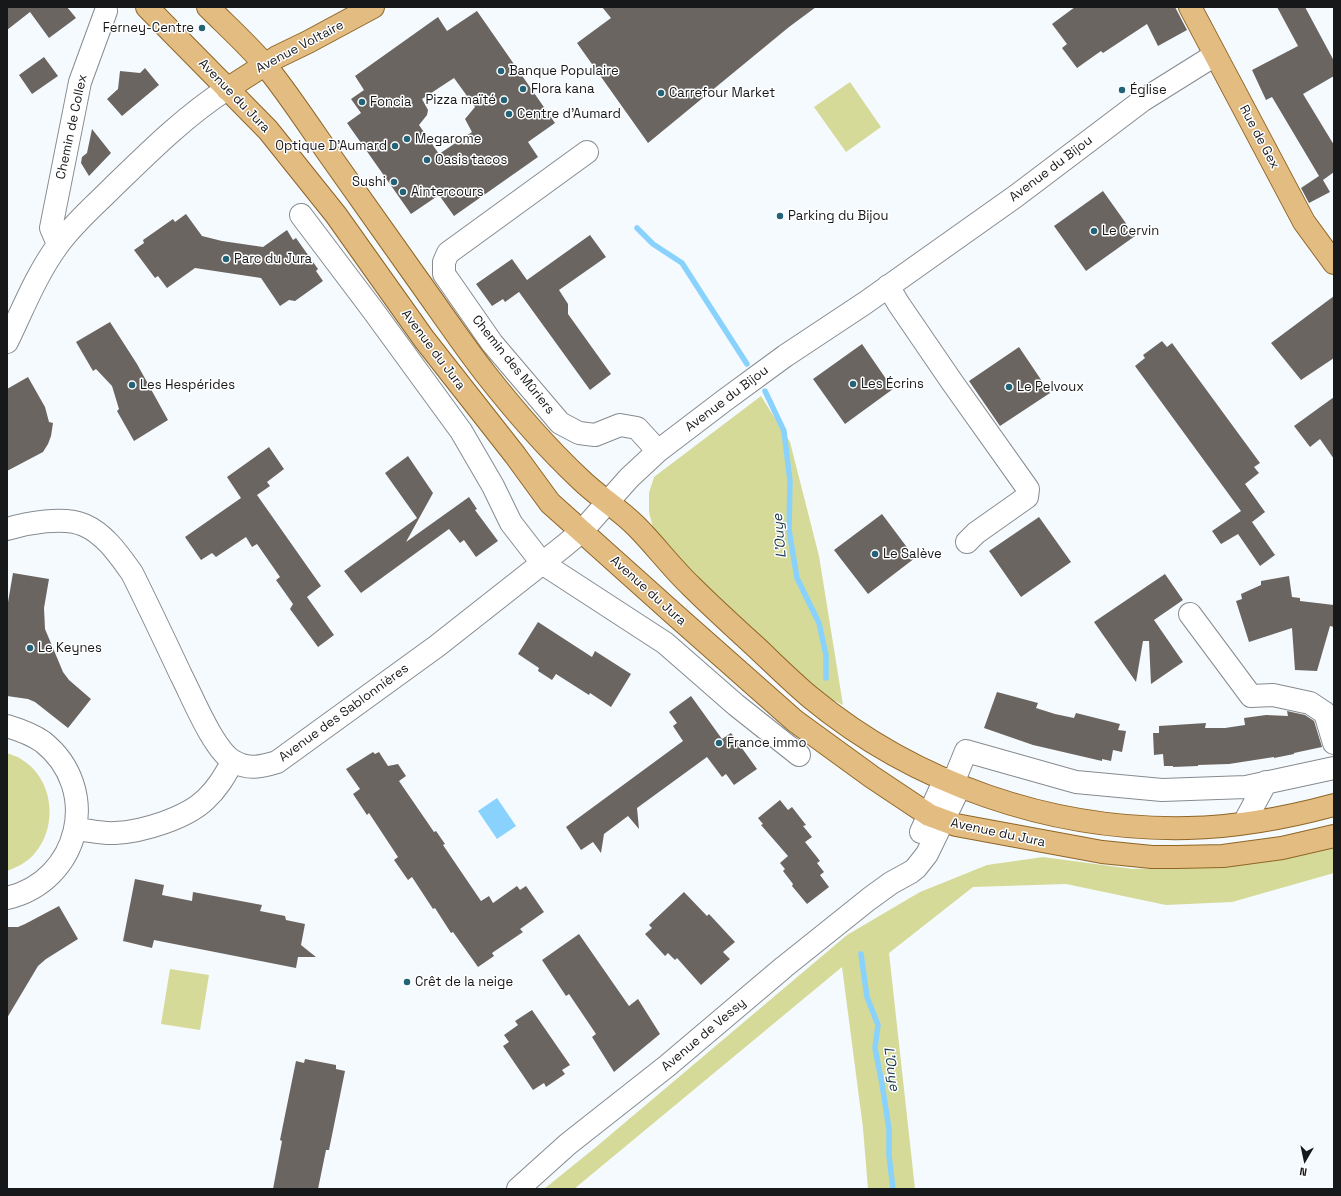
<!DOCTYPE html>
<html>
<head>
<meta charset="utf-8">
<style>
	body { margin:0 }
	#map { position:relative; width:1341px; height:1196px; overflow:hidden; background:#f5fafe; font-family:"Space Grotesk",sans-serif }
	canvas { display:block }
	.frame { position:absolute; inset:0; border:8px solid #17181a; pointer-events:none }
	.north { position:absolute; left:1285px; top:1140px; width:40px; height:40px; -webkit-text-stroke:3px #fff; paint-order:stroke; rotate:189deg; font-size:11px; font-weight:700; line-height:16px; text-align:center; color:#17181a }
	.north::after { content:''; display:block; margin:auto; width:14px; height:18px; background:#17181a; clip-path:polygon(50% 0,100% 100%,50% 72%,0 100%) }
</style>
</head>
<body>
<div id="map">
<canvas width="1341" height="1196"></canvas>
<div class="frame"></div>
<div class="north">N</div>
</div>
<script>
const c = document.querySelector('canvas').getContext('2d');
c.lineJoin = 'round';
function paint(path, color) {
  c.fillStyle = color;
  c.fill(path, 'evenodd');
}
function strokePath(path, color, width, dash) {
  c.strokeStyle = color;
  c.lineWidth = width;
  c.lineCap = dash ? 'butt' : 'round';
  c.setLineDash(dash || []);
  c.stroke(path);
}
function label(font, color, halo, rows, align = 'center') {
  c.font = font + ' "Space Grotesk",sans-serif';
  c.lineWidth = 3;
  c.setLineDash([]);
  c.textBaseline = 'middle';
  c.strokeStyle = halo;
  c.fillStyle = color;
  for (const [text, x, y, turn = 0] of rows) {
    c.save();
    c.translate(x, y);
    c.rotate((+turn || 0) * Math.PI / 180);
    c.textAlign = isNaN(turn) ? turn : align;
    if (halo) c.strokeText(text, 0, 0);
    c.fillText(text, 0, 0);
    c.restore();
  }
}
const green = new Path2D(`
	M 850,82 L 881,127 L 846,152 L 814,107 Z
	M 761,396 L 790,442 L 819,556 L 843,705 L 812,690 L 655,536 L 649,512 L 649,493 L 654,477 Z
	M 7,753 C 11,755 17,756 21,759 C 53,778 59,825 35,853 C 28,862 17,867 7,871 Z
	M 1334,843 L 1334,873 L 1232,902 L 1166,905 L 1066,884 L 973,887 L 889,953 L 915,1189 L 868,1189 L 863,1128 L 842,967 L 574,1189 L 544,1189 L 596,1147 L 847,935 L 920,892 L 987,865 L 1043,857 L 1133,869 L 1210,866 Z
	M 170,969 L 209,975 L 200,1030 L 161,1024 Z`);
const water = new Path2D(`
	M 497,798 L 516,826 L 497,839 L 478,811 Z`);
const stream = new Path2D(`
	M 637,228 L 653,244 L 682,263 L 747,364
	M 765,391 L 784,431 L 790,481 L 789,530 L 797,578 L 819,623 L 826,655 L 826,678
	M 861,954 L 867,997 L 878,1025 L 875,1048 L 882,1084 L 889,1129 L 889,1155 L 893,1189`);
const building = new Path2D(`
	M 7,7 L 67,7 L 76,18 L 49,38 L 30,12 L 7,30 Z
	M 602,7 L 816,7 L 789,27 L 648,143 L 577,43 L 611,18 Z
	M 1075,7 L 1175,7 L 1187,30 L 1158,46 L 1147,24 L 1103,53 L 1101,51 L 1077,68 L 1062,48 L 1067,44 L 1052,24 Z
	M 1277,7 L 1305,7 L 1334,61 L 1334,76 L 1303,94 L 1334,145 L 1334,172 L 1323,180 L 1330,192 L 1309,203 L 1301,188 L 1319,176 L 1272,97 L 1266,100 L 1252,70 L 1298,46 Z
	M 477,11 L 555,123 L 528,142 L 538,157 L 454,216 L 439,195 L 411,214 L 347,123 L 361,113 L 351,99 L 364,90 L 355,76 L 438,17 L 447,31 ZM 454,78 L 475,107 L 465,119 L 472,132 L 439,154 L 419,125 L 427,115 L 428,110 L 422,99 Z
	M 44,57 L 58,76 L 32,94 L 19,75 Z
	M 145,68 L 159,85 L 122,116 L 107,99 L 118,89 L 120,71 L 140,73 Z
	M 92,129 L 111,153 L 89,176 L 81,163 L 82,157 L 87,153 Z
	M 1103,191 L 1135,236 L 1086,271 L 1054,226 Z
	M 186,214 L 202,236 L 222,241 L 263,247 L 287,230 L 293,240 L 296,238 L 318,269 L 316,271 L 323,281 L 295,301 L 289,300 L 280,306 L 261,278 L 195,268 L 167,288 L 158,276 L 155,278 L 134,250 L 144,243 L 143,240 L 173,219 L 175,222 Z
	M 590,235 L 606,257 L 559,290 L 568,304 L 568,314 L 611,374 L 590,390 L 519,292 L 505,302 L 503,299 L 492,306 L 476,284 L 512,259 L 527,280 Z
	M 1334,296 L 1334,358 L 1301,380 L 1271,343 Z
	M 110,322 L 137,364 L 168,420 L 134,441 L 117,411 L 119,409 L 112,386 L 96,369 L 93,371 L 76,342 Z
	M 1162,341 L 1167,347 L 1172,343 L 1260,463 L 1254,467 L 1259,473 L 1245,484 L 1265,512 L 1252,522 L 1275,555 L 1260,566 L 1238,534 L 1221,544 L 1212,531 L 1241,511 L 1135,366 L 1145,358 L 1143,355 Z
	M 862,344 L 893,389 L 845,424 L 813,379 Z
	M 1019,347 L 1050,393 L 1000,426 L 969,381 Z
	M 28,377 L 45,407 L 49,422 L 53,423 L 51,436 L 48,444 L 43,452 L 7,471 L 7,389 Z
	M 1334,397 L 1334,459 L 1320,439 L 1310,447 L 1294,426 Z
	M 269,447 L 284,469 L 267,482 L 270,486 L 257,495 L 321,586 L 307,597 L 334,635 L 318,647 L 290,609 L 293,604 L 276,580 L 280,577 L 257,544 L 252,547 L 246,537 L 216,557 L 212,553 L 201,560 L 185,537 L 241,498 L 227,477 Z
	M 408,456 L 433,493 L 406,542 L 469,497 L 477,509 L 475,510 L 498,541 L 476,557 L 464,540 L 460,543 L 449,529 L 361,593 L 344,571 L 417,518 L 385,473 Z
	M 882,514 L 915,558 L 868,594 L 834,550 Z
	M 1039,517 L 1071,562 L 1021,597 L 989,551 Z
	M 13,573 L 49,579 L 44,608 L 45,629 L 63,672 L 69,680 L 91,699 L 68,728 L 35,702 L 28,699 L 7,696 L 7,608 Z
	M 1165,574 L 1183,600 L 1154,620 L 1183,662 L 1151,684 L 1149,641 L 1143,641 L 1136,682 L 1094,622 Z
	M 1289,576 L 1292,597 L 1300,598 L 1300,601 L 1334,605 L 1334,627 L 1330,626 L 1317,671 L 1295,670 L 1292,628 L 1249,642 L 1236,601 L 1242,599 L 1241,594 L 1261,585 L 1261,581 Z
	M 538,622 L 592,657 L 595,651 L 631,674 L 611,707 L 590,693 L 589,695 L 556,674 L 552,680 L 538,671 L 539,668 L 518,654 Z
	M 997,692 L 1038,703 L 1036,708 L 1055,714 L 1074,718 L 1076,713 L 1120,724 L 1118,730 L 1126,731 L 1122,752 L 1113,750 L 1111,761 L 1102,759 L 1102,761 L 1033,745 L 984,728 Z
	M 691,696 L 722,739 L 731,733 L 757,769 L 734,785 L 726,774 L 722,777 L 707,757 L 637,808 L 639,829 L 628,816 L 604,834 L 601,853 L 593,842 L 581,850 L 566,827 L 683,741 L 673,726 L 677,723 L 669,712 Z
	M 1287,711 L 1305,715 L 1314,721 L 1322,747 L 1294,753 L 1294,754 L 1274,758 L 1274,757 L 1229,764 L 1198,765 L 1198,766 L 1173,767 L 1173,766 L 1164,766 L 1163,754 L 1154,755 L 1153,733 L 1159,733 L 1159,726 L 1206,723 L 1205,728 L 1225,728 L 1245,725 L 1244,718 L 1266,715 L 1288,716 Z
	M 373,752 L 375,754 L 379,752 L 388,766 L 398,764 L 406,776 L 399,781 L 434,832 L 436,831 L 445,844 L 443,845 L 481,901 L 489,896 L 493,903 L 517,886 L 520,890 L 526,886 L 544,912 L 520,929 L 523,932 L 492,953 L 494,956 L 478,967 L 453,932 L 451,933 L 435,908 L 433,909 L 412,877 L 408,880 L 394,860 L 398,857 L 369,813 L 367,815 L 353,794 L 360,789 L 346,769 Z
	M 780,800 L 788,810 L 792,807 L 806,825 L 803,826 L 812,837 L 805,842 L 820,861 L 817,863 L 824,872 L 820,875 L 829,887 L 807,904 L 792,886 L 793,884 L 783,871 L 785,869 L 780,863 L 788,856 L 761,825 L 763,824 L 758,818 Z
	M 135,879 L 164,885 L 162,895 L 192,901 L 193,892 L 262,905 L 260,911 L 285,916 L 286,920 L 305,924 L 301,945 L 316,957 L 298,957 L 296,968 L 154,940 L 152,948 L 123,941 Z
	M 684,892 L 707,916 L 709,914 L 735,942 L 723,952 L 730,959 L 701,985 L 677,958 L 675,960 L 668,953 L 665,956 L 645,934 L 652,928 L 649,925 Z
	M 59,906 L 78,939 L 46,959 L 38,966 L 7,1018 L 7,927 L 18,927 L 25,924 Z
	M 579,934 L 629,1006 L 638,999 L 660,1034 L 614,1072 L 592,1037 L 596,1034 L 569,994 L 566,996 L 542,960 Z
	M 532,1010 L 570,1065 L 562,1070 L 565,1074 L 546,1087 L 544,1083 L 533,1090 L 503,1046 L 509,1042 L 504,1035 L 518,1025 L 515,1021 Z
	M 305,1059 L 336,1065 L 336,1069 L 345,1071 L 329,1150 L 326,1150 L 318,1189 L 273,1189 L 282,1141 L 280,1140 L 296,1061 L 304,1063 Z`);
const minor = new Path2D(`
	M 587,152 L 448,253 L 444,262 L 444,274 L 492,343 L 560,423 L 579,433 L 595,435 L 620,425 L 637,428 L 658,451
	M 301,215 L 372,309 L 461,431 L 493,486 L 511,523 L 542,563 L 665,643 L 736,705 L 799,755
	M 58,244 L 51,228 L 80,82 L 106,11
	M 888,286 L 898,303 L 952,382 L 1028,489 L 1027,497 L 976,533 L 967,542
	M 7,342 C 23,309 36,275 58,245 C 73,224 94,206 112,188 C 148,153 185,116 227,89
	M 7,529 C 27,523 64,516 84,525 C 105,534 119,555 132,573 C 149,607 165,641 181,675 C 192,696 213,749 233,761 C 248,770 261,767 277,762 L 437,646 L 564,546 L 582,531 L 629,478 L 658,451 L 725,400 L 785,356 L 865,303 L 1016,196 L 1143,100 L 1215,55
	M 1190,614 L 1251,696 L 1273,695 L 1310,703 L 1325,713 L 1334,743
	M 7,726 C 20,730 32,734 43,742 C 102,789 80,881 7,898
	M 953,783 L 966,751 L 1076,782 L 1162,790 L 1246,787 L 1334,768
	M 1244,823 L 1266,782
	M 75,829 C 88,830 102,834 115,833 C 142,832 187,818 206,799 C 218,788 225,775 233,761
	M 921,832 L 945,779
	M 518,1189 L 568,1144 L 667,1066 L 784,967 L 869,899 L 891,883 L 911,872 L 916,868 L 927,854 L 960,786`);
const major = new Path2D(`
	M 147,7 L 268,130 L 336,215 L 424,339 L 515,455 L 550,503 L 674,614 L 795,721 L 872,777 L 929,815 L 956,825 L 1102,852 L 1152,857 L 1177,857 L 1223,856 L 1282,848 L 1334,836
	M 208,7 C 227,26 248,45 265,65 C 287,92 306,121 326,150 C 356,192 386,234 416,277 C 439,309 461,342 485,373 C 514,410 545,446 579,478 C 597,496 618,508 636,526 C 655,545 671,567 691,586 C 712,607 734,627 756,647 C 774,664 791,681 810,697 C 915,784 1052,831 1188,828 C 1237,827 1286,818 1334,805
	M 1190,7 L 1304,222 L 1334,263
	M 227,89 L 277,57 L 308,42 L 373,7`);
const markers = [
	[202,28,4,"#236378"],
	[501,71,4,"#236378"],
	[523,89,4,"#236378"],
	[1122,90,4,"#236378"],
	[661,93,4,"#236378"],
	[504,100,4,"#236378"],
	[362,102,4,"#236378"],
	[509,114,4,"#236378"],
	[407,139,4,"#236378"],
	[395,146,4,"#236378"],
	[427,160,4,"#236378"],
	[394,182,4,"#236378"],
	[403,192,4,"#236378"],
	[780,216,4,"#236378"],
	[1094,231,4,"#236378"],
	[226,259,4,"#236378"],
	[853,384,4,"#236378"],
	[132,385,4,"#236378"],
	[1009,387,4,"#236378"],
	[875,554,4,"#236378"],
	[30,648,4,"#236378"],
	[719,743,4,"#236378"],
	[407,982,4,"#236378"]
];
const poiNames = [
	["Ferney-Centre",194,28,"right"],
	["Banque Populaire",509,71],
	["Flora kana",531,89],
	["Église",1130,90],
	["Carrefour Market",669,93],
	["Pizza maïté",496,100,"right"],
	["Foncia",370,102],
	["Centre d'Aumard",517,114],
	["Megarome",415,139],
	["Optique D'Aumard",387,146,"right"],
	["Oasis tacos",435,160],
	["Sushi",386,182,"right"],
	["Aintercours",411,192],
	["Parking du Bijou",788,216],
	["Le Cervin",1102,231],
	["Parc du Jura",234,259],
	["Les Écrins",861,384],
	["Les Hespérides",140,385],
	["Le Pelvoux",1017,387],
	["Le Salève",883,554],
	["Le Keynes",38,648],
	["France immo",727,743],
	["Crêt de la neige",415,982]
];
const streetNames = [
	["Avenue Voltaire",300,47,-28],
	["Avenue du Jura",234,96,46],
	["Chemin de Collex",72,127,-78],
	["Rue de Gex",1259,137,62],
	["Avenue du Bijou",1051,169,-37],
	["Avenue du Jura",433,350,53],
	["Chemin des Mûriers",513,365,51],
	["Avenue du Bijou",727,399,-37],
	["Avenue du Jura",648,591,42],
	["Avenue des Sablonnières",344,713,-36],
	["Avenue du Jura",998,833,12],
	["Avenue de Vessy",704,1035,-40]
];
const waterNames = [
	["L'Ouye",780,536,-95],
	["L'Ouye",891,1069,82]
];
paint(green, '#d5da99');
paint(water, '#88d2fd');
strokePath(stream, '#88d2fd', 5.5);
paint(building, '#6b6561');
strokePath(minor, '#868b90', 24);
strokePath(major, '#8f6626', 24);
strokePath(minor, '#fff', 22);
strokePath(major, '#e3bc81', 22);
for (const [x, y, r, color] of markers) {
  const dot = new Path2D();
  dot.arc(x, y, r, 0, 2 * Math.PI);
  c.fillStyle = color;
  c.fill(dot);
  strokePath(dot, '#fff', 1.5);
}
label('13px', '#17181a', '#fff', poiNames, 'left');
label('13px', '#17181a', '#fff', streetNames);
label('italic 14px', '#17384b', '#fff', waterNames);
</script>
</body>
</html>
